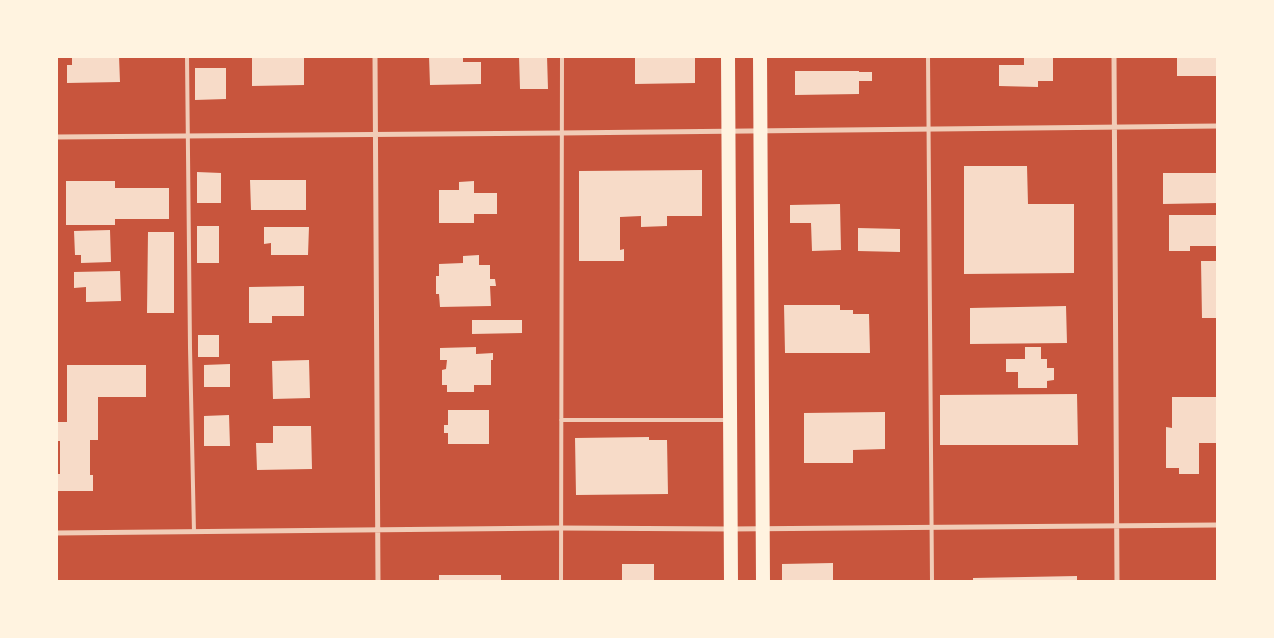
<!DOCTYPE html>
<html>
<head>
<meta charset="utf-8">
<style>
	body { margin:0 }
	#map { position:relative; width:1274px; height:638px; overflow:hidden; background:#c8553d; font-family:"Fira Sans",sans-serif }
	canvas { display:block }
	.frame { position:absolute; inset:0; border:58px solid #fff3e0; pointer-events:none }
</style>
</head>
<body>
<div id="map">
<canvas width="1274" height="638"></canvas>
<div class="frame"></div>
</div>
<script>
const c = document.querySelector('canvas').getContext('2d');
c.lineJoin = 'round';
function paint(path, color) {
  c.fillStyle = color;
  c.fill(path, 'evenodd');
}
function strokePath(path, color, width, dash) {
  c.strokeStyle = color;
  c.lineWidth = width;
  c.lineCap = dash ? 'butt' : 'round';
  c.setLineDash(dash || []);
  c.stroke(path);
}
const building = new Path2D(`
	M 72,56 L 119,56 L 120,82 L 67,83 L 67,65 L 72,65 Z
	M 252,56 L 304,56 L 304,85 L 252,86 Z
	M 429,56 L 463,56 L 463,62 L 481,62 L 481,84 L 430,85 Z
	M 519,56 L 547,56 L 548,89 L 520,89 Z
	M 635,56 L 695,56 L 695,83 L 635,84 Z
	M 1024,56 L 1053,56 L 1053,81 L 1038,81 L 1038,87 L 999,86 L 999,65 L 1024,65 Z
	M 1177,56 L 1216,56 L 1216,76 L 1177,76 Z
	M 195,68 L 226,68 L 226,99 L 195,100 Z
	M 795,71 L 859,71 L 859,72 L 872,72 L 872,81 L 859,81 L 859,94 L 795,95 Z
	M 964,166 L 1027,166 L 1028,204 L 1074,204 L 1074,273 L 964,274 Z
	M 702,170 L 702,216 L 667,216 L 667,226 L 641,227 L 641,216 L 620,217 L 620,250 L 624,249 L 624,261 L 579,261 L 579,171 Z
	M 197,172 L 221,173 L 221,203 L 197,203 Z
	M 1163,173 L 1218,173 L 1218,203 L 1163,204 Z
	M 250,180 L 306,180 L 306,210 L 251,210 Z
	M 66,181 L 115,181 L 115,188 L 169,188 L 169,219 L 115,219 L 115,225 L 66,225 Z
	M 474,181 L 474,193 L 497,193 L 497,214 L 474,214 L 474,223 L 439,223 L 439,190 L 459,190 L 459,182 Z
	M 840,204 L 841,250 L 812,251 L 811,223 L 790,223 L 790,205 Z
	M 1169,215 L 1218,215 L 1218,246 L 1190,246 L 1190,251 L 1169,251 Z
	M 197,226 L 219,226 L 219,263 L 197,263 Z
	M 264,227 L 309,227 L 308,255 L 271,255 L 271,243 L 264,244 Z
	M 858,228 L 900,229 L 900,252 L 858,251 Z
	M 110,230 L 111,262 L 81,263 L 81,255 L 75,255 L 74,231 Z
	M 148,232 L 174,232 L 174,313 L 147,313 Z
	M 479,255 L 479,265 L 490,265 L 490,279 L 495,279 L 496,286 L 490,286 L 491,306 L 440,307 L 439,294 L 436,294 L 436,276 L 439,276 L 439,264 L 463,263 L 463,256 Z
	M 1201,261 L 1218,261 L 1218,318 L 1202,318 Z
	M 120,271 L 121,301 L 86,302 L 86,287 L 74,288 L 74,272 Z
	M 304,286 L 304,316 L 272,316 L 272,323 L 249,323 L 249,287 Z
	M 784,305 L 840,305 L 840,310 L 853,310 L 853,314 L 869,314 L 870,353 L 785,353 Z
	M 1066,306 L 1067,343 L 970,344 L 970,308 Z
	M 472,320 L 522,320 L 522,333 L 472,334 Z
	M 198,335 L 219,335 L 219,357 L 198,357 Z
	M 476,347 L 476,354 L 493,353 L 493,360 L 491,360 L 491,385 L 474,385 L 474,392 L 447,392 L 447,385 L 442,385 L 442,370 L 446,369 L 447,360 L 440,360 L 440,348 Z
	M 1025,347 L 1041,347 L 1041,359 L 1047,359 L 1047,368 L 1054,368 L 1054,380 L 1047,381 L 1047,388 L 1018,388 L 1018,372 L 1006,372 L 1006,359 L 1025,359 Z
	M 309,360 L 310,398 L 273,399 L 272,361 Z
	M 230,364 L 230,387 L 204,387 L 204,365 Z
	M 67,365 L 146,365 L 146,397 L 98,397 L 98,440 L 90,440 L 90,475 L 93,475 L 93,491 L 58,491 L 58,474 L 60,474 L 60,441 L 57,441 L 57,422 L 67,422 Z
	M 1077,394 L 1078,445 L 940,445 L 940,395 Z
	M 1172,397 L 1218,397 L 1218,443 L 1199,443 L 1199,474 L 1179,474 L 1179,468 L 1166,468 L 1166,427 L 1172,428 Z
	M 448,410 L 489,410 L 489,444 L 448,444 L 448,433 L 444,433 L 444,425 L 448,425 Z
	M 885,412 L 885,449 L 853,450 L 853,463 L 804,463 L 804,413 Z
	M 229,415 L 230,446 L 204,446 L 204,416 Z
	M 273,426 L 311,426 L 312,469 L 257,470 L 256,443 L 273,443 Z
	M 649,437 L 649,440 L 667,440 L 668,494 L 576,495 L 575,438 Z
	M 833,563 L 833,582 L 782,582 L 782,564 Z
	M 622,564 L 654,564 L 654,582 L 622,582 Z
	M 439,575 L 501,575 L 501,582 L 439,582 Z
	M 1077,576 L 1077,582 L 973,582 L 973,578 Z`);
const service = new Path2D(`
	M 187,56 L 190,348 L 194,532
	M 928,56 L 932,582
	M 561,420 L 728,420
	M 561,582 L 562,56`);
const minor = new Path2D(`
	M 375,56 L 378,582
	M 1114,56 L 1117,582
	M 56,137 L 561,133 L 1218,126
	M 56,533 L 560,528 L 730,529 L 1218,525`);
const trunk = new Path2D(`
	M 728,56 L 731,582
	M 760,56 L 763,582`);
paint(building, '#f7dbc8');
strokePath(service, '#f1ccb7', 4);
strokePath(minor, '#f1ccb7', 5);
strokePath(trunk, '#fff3e0', 14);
</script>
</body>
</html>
